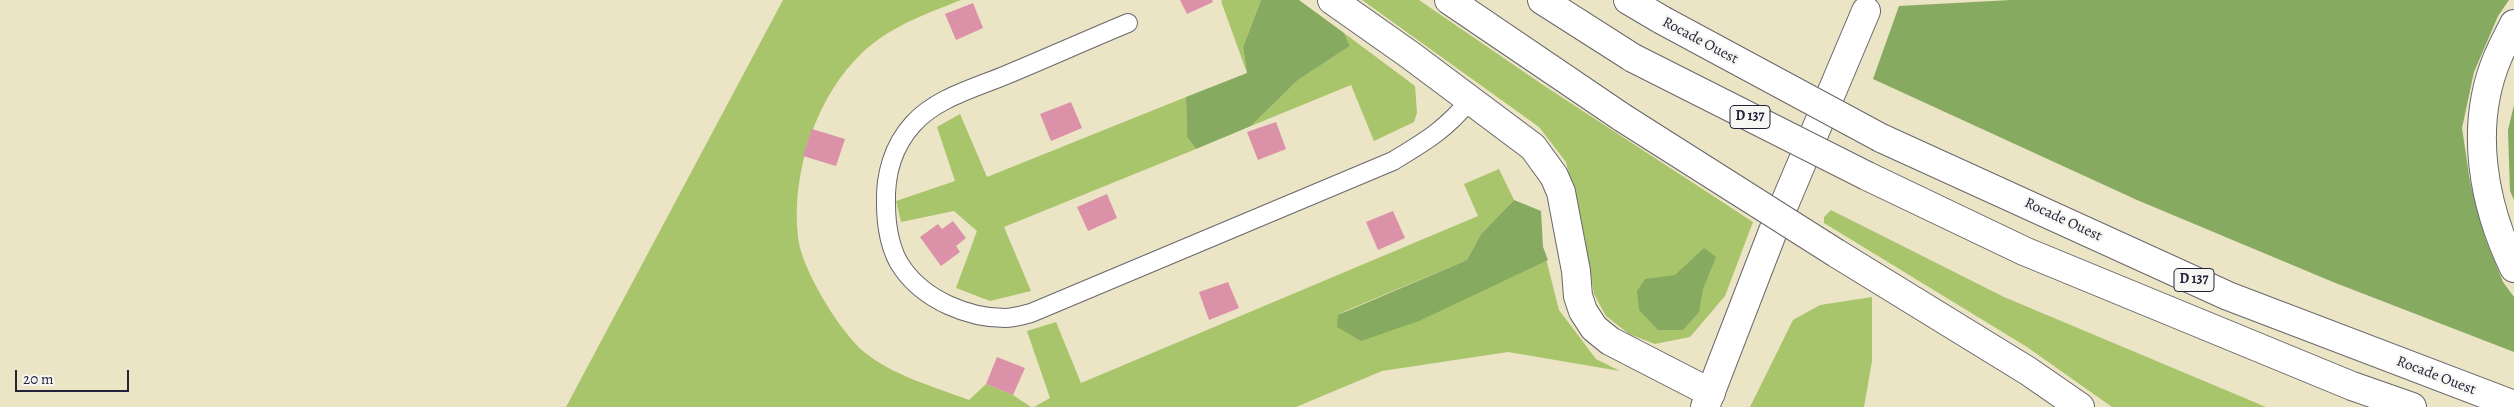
<!DOCTYPE html>
<html>
<head>
<meta charset="utf-8">
<style>
	body { margin:0 }
	#map { position:relative; width:2514px; height:407px; overflow:hidden; background:#ebe4c5; font-family:Alegreya,serif }
	canvas { display:block }
	.scale { position:absolute; left:15px; top:370px; width:114px; height:22px; box-sizing:border-box; border:2px solid #22223b; border-top:0; padding-left:6px; font-size:15px; line-height:18px; white-space:nowrap; color:#22223b; -webkit-text-stroke:4px #f6f6f2; paint-order:stroke }
</style>
</head>
<body>
<div id="map">
<canvas width="2514" height="407"></canvas>
<div class="scale">20 m</div>
</div>
<script>
const c = document.querySelector('canvas').getContext('2d');
c.lineJoin = 'round';
function paint(path, color) {
  c.fillStyle = color;
  c.fill(path, 'evenodd');
}
function strokePath(path, color, width, dash) {
  c.strokeStyle = color;
  c.lineWidth = width;
  c.lineCap = dash ? 'butt' : 'round';
  c.setLineDash(dash || []);
  c.stroke(path);
}
function label(font, color, halo, rows, align = 'center') {
  c.font = font + ' Alegreya,serif';
  c.lineWidth = 4.5;
  c.setLineDash([]);
  c.textBaseline = 'middle';
  c.strokeStyle = halo;
  c.fillStyle = color;
  for (const [text, x, y, turn = 0] of rows) {
    c.save();
    c.translate(x, y);
    c.rotate((+turn || 0) * Math.PI / 180);
    c.textAlign = isNaN(turn) ? turn : align;
    if (halo) c.strokeText(text, 0, 0);
    c.fillText(text, 0, 0);
    c.restore();
  }
}
const green = new Path2D(`
	M 783,0 L 961,0 C 926,14 893,25 864,51 C 816,95 791,173 798,237 C 801,268 839,330 863,351 C 891,375 935,387 969,400 L 986,384 L 1013,395 L 1031,407 L 566,407 Z
	M 1223,0 L 1261,0 L 1243,47 L 1247,73 L 1221,1 Z
	M 1362,0 L 1419,0 L 1543,85 L 1753,222 L 1725,296 L 1690,337 L 1655,344 L 1629,334 L 1606,316 L 1594,294 L 1584,234 L 1566,162 L 1539,127 Z
	M 1344,33 L 1415,86 L 1417,113 L 1414,122 L 1374,141 L 1351,85 L 1251,126 L 1298,80 L 1350,46 Z
	M 1186,97 L 1187,137 L 1196,149 L 1004,227 L 1031,291 L 990,301 L 956,288 L 977,231 L 954,211 L 901,222 L 896,201 L 955,181 L 937,127 L 960,114 L 987,177 Z
	M 1499,169 L 1514,200 L 1481,234 L 1467,260 L 1338,314 L 1543,247 L 1559,310 L 1596,359 L 1620,371 L 1508,352 L 1382,371 L 1296,407 L 1034,407 L 1050,398 L 1027,331 L 1056,322 L 1081,383 L 1478,216 L 1464,184 Z
	M 1831,210 L 2004,297 L 2266,407 L 2112,407 L 2027,347 L 1824,223 L 1824,217 Z
	M 1872,297 L 1872,361 L 1864,407 L 1750,407 L 1793,320 L 1820,305 Z`);
const forest = new Path2D(`
	M 1261,0 L 1299,0 L 1344,33 L 1350,46 L 1298,80 L 1251,126 L 1196,149 L 1187,137 L 1186,97 L 1247,73 L 1243,47 Z
	M 2011,0 L 2509,0 L 2498,16 L 2474,72 L 2462,128 L 2470,182 L 2485,238 L 2503,282 L 2514,297 L 2514,352 L 2333,282 L 2137,200 L 1873,79 L 1899,6 Z
	M 2514,105 L 2514,200 L 2510,191 L 2508,130 Z
	M 1514,200 L 1541,211 L 1543,247 L 1548,260 L 1419,321 L 1361,341 L 1337,327 L 1338,315 L 1467,260 L 1481,234 Z
	M 1704,248 L 1716,257 L 1703,289 L 1699,312 L 1683,330 L 1658,330 L 1639,310 L 1637,291 L 1645,279 L 1675,275 Z`);
const building = new Path2D(`
	M 1180,0 L 1212,0 L 1213,2 L 1187,14 Z
	M 973,3 L 983,28 L 956,40 L 945,14 Z
	M 1071,102 L 1082,128 L 1051,141 L 1040,114 Z
	M 1276,122 L 1286,149 L 1258,160 L 1247,132 Z
	M 812,129 L 845,139 L 836,166 L 803,156 Z
	M 1107,194 L 1117,218 L 1088,231 L 1077,207 Z
	M 1393,211 L 1405,238 L 1378,250 L 1366,222 Z
	M 953,221 L 966,238 L 956,246 L 960,252 L 941,266 L 920,237 L 938,224 L 942,229 Z
	M 1228,282 L 1239,308 L 1209,320 L 1199,292 Z
	M 997,357 L 1025,368 L 1013,395 L 986,384 Z`);
const service = new Path2D(`
	M 1128,23 C 1087,40 1047,58 1006,75 C 975,88 936,98 913,124 C 893,146 885,175 886,204 C 886,225 890,252 903,269 C 925,300 968,318 1005,318 C 1014,318 1023,315 1031,313 L 1393,161 C 1426,141 1445,130 1470,100`);
const minor = new Path2D(`
	M 1332,0 L 1410,55 L 1533,147 L 1554,176 L 1561,192 L 1576,271 L 1578,296 L 1583,311 L 1594,328 L 1610,341 L 1711,393`);
const tertiary = new Path2D(`
	M 1705,407 L 1773,231 L 1866,11`);
const primary = new Path2D(`
	M 1542,0 L 1633,58
	M 1628,0 L 1662,20
	M 1881,138 L 2228,296 L 2514,405
	M 1867,176 L 2024,251 L 2352,386 L 2412,407`);
const trunk = new Path2D(`
	M 1449,0 L 1623,118
	M 2514,24 C 2508,36 2502,47 2497,59 C 2469,127 2483,204 2514,268
	M 1836,253 L 2028,371 L 2080,407`);
const primaryBridge = new Path2D(`
	M 1662,20 L 1881,138
	M 1633,58 L 1867,176`);
const trunkBridge = new Path2D(`
	M 1623,118 L 1836,253`);
const shields = [
	[1750,117,40],
	[2194,280,40]
];
const shieldNames = [
	["D 137",1750,117],
	["D 137",2194,280]
];
const streetNames = [
	["Rocade Ouest",1700,41,28],
	["Rocade Ouest",2063,220,25],
	["Rocade Ouest",2436,376,21]
];
paint(green, '#a9c56c');
paint(forest, '#86aa60');
paint(building, '#db91a8');
strokePath(service, '#68666b', 20);
strokePath(minor, '#68666b', 30);
strokePath(tertiary, '#68666b', 30);
strokePath(primary, '#68666b', 30);
strokePath(trunk, '#68666b', 30);
strokePath(service, '#fff', 18);
strokePath(minor, '#fff', 28);
strokePath(tertiary, '#fff', 28);
strokePath(primary, '#fff', 28);
strokePath(trunk, '#fff', 28);
strokePath(primaryBridge, '#68666b', 30, []);
strokePath(trunkBridge, '#68666b', 30, []);
strokePath(primaryBridge, '#fff', 28);
strokePath(trunkBridge, '#fff', 28);
for (const [x, y, w] of shields) {
  const box = new Path2D();
  box.roundRect(x - w / 2, y - 11.5, w, 23, 4);
  c.fillStyle = '#f6f6f2';
  c.fill(box);
  strokePath(box, '#22223b', 1);
}
label('bold 14px', '#22223b', null, shieldNames);
label('15px', '#22223b', '#f6f6f2', streetNames);
</script>
</body>
</html>
